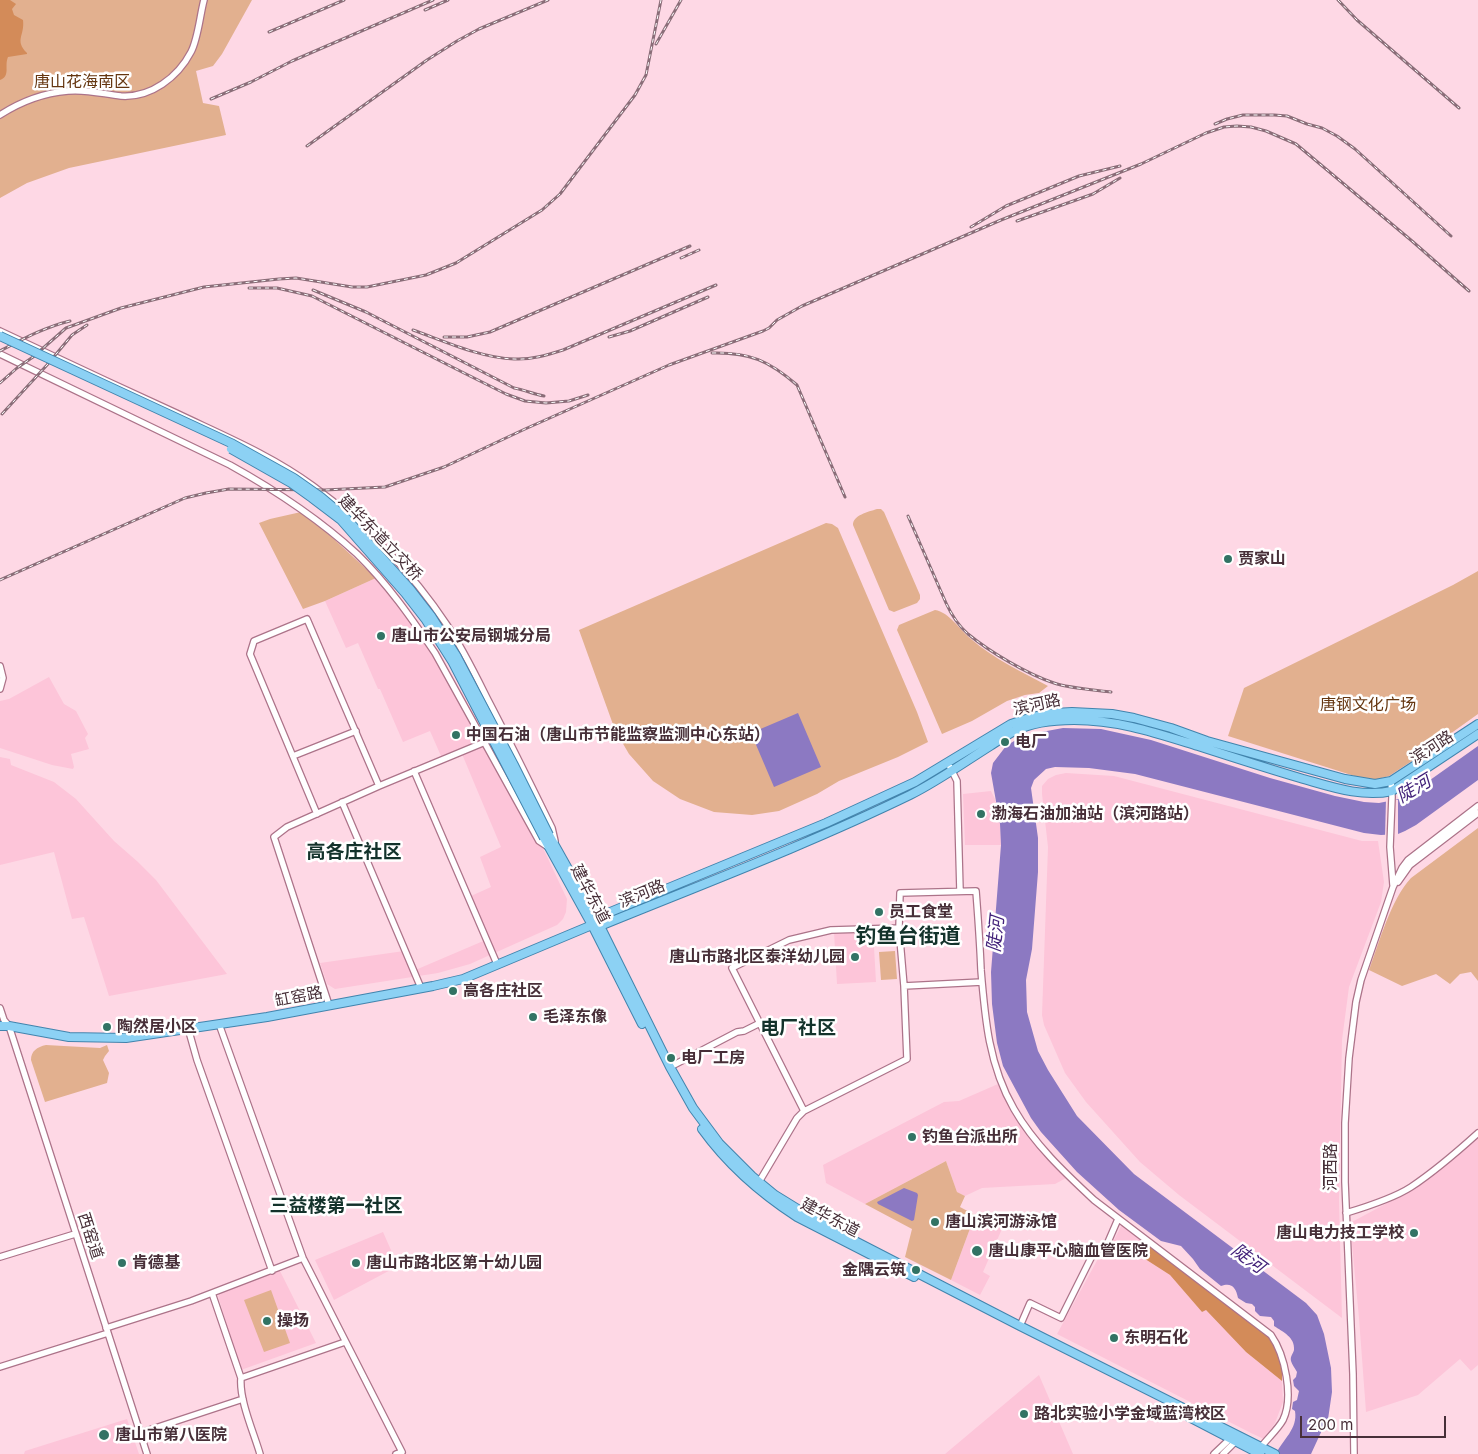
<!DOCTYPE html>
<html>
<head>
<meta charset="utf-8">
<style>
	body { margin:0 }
	#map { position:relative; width:1478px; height:1454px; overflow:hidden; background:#fed8e5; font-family:Inter,sans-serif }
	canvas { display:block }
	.scale { position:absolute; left:1300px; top:1416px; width:146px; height:22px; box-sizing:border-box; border:2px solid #472f38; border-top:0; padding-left:6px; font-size:15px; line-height:18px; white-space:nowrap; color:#472f38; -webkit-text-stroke:4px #fff; paint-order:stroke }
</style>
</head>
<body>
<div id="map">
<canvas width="1478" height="1454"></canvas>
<div class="scale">200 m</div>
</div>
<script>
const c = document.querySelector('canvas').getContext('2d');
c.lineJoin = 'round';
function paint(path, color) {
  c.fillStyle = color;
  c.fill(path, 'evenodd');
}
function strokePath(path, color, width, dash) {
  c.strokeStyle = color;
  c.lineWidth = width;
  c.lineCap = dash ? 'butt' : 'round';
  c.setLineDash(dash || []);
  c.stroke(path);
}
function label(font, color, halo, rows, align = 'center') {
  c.font = font + ' Inter,"Noto Sans SC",sans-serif';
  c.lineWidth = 5;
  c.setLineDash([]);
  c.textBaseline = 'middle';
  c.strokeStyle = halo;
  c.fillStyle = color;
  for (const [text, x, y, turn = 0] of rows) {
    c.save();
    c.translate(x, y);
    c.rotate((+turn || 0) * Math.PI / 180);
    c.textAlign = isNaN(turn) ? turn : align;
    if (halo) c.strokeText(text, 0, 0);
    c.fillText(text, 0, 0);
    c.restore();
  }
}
const built = new Path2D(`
	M 376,578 L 410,621 L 438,661 L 482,740 L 441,756 L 430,731 L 403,742 L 380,689 L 378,689 L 358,643 L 346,648 L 325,601 Z
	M 49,677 L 64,704 L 76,711 L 88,734 L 85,738 L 89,749 L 71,754 L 74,767 L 73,769 L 52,765 L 0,748 L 0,701 L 9,699 Z
	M 484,745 L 535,842 L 542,846 L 567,899 L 566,912 L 563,919 L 557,925 L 470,964 L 438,973 L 335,989 L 327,984 L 320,963 L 404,951 L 413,971 L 488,939 L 471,896 L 491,887 L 480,857 L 501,847 L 462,754 Z
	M 0,757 L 10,759 L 11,765 L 54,782 L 76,799 L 114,841 L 138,862 L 156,880 L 227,974 L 109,996 L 84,917 L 72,919 L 54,852 L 0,865 Z
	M 1066,773 L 1114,776 L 1362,841 L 1378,841 L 1384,882 L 1381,902 L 1349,987 L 1342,1040 L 1339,1201 L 1342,1318 L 1179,1195 L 1140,1162 L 1086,1102 L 1065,1073 L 1044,1025 L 1042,1015 L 1048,847 L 1042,794 L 1042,786 L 1048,779 L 1056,775 Z
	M 991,791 L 995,799 L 1000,824 L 1001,845 L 965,845 L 963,794 Z
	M 873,930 L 876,982 L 837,984 L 834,932 Z
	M 998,1084 L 1010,1107 L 1068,1177 L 1055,1184 L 982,1188 L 965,1196 L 957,1192 L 946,1161 L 865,1204 L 826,1183 L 823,1165 L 944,1102 L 959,1101 Z
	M 1478,1135 L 1478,1365 L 1471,1371 L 1460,1359 L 1418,1395 L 1366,1412 L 1359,1318 L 1350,1223 L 1419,1186 Z
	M 975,1215 L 1002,1229 L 983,1272 L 990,1276 L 980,1295 L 951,1280 Z
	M 1122,1224 L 1142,1239 L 1142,1257 L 1170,1275 L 1202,1312 L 1205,1309 L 1246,1352 L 1282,1381 L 1283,1402 L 1275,1423 L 1264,1439 L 1251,1433 L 1057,1334 L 1100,1255 L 1109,1250 Z
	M 383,1232 L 398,1266 L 334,1300 L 315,1260 Z
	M 279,1269 L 316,1343 L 241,1370 L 218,1296 L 220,1292 Z
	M 1039,1375 L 1073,1454 L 945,1454 Z
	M 127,1419 L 139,1454 L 24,1454 L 25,1451 Z`);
const green = new Path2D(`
	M 0,0 L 252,0 L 222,54 L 213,66 L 196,71 L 203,103 L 219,106 L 226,135 L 69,168 L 27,183 L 0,198 Z
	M 877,509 L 881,509 L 884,512 L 920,595 L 920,599 L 917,603 L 894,612 L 889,610 L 853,525 C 853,515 868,512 877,509 Z
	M 301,512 L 324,530 L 376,578 L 325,601 L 303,609 L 259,523 L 270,519 Z
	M 826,523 L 832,524 L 838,528 L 917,712 L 928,742 L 898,757 L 839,781 L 817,794 L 779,811 L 752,815 L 714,812 L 680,799 L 653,781 L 629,754 L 615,730 L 579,630 Z
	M 1478,571 L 1478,714 L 1415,759 L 1389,776 L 1378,779 L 1364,779 L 1228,736 L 1244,688 L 1453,585 Z
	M 935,610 C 949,612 960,630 971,639 C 994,659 1022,672 1048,686 L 1039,693 L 1025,695 L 1007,701 L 972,721 L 942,734 L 897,630 L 899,625 Z
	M 1478,828 L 1478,981 L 1471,972 L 1460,974 L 1450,984 L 1436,974 L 1402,986 L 1369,970 C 1379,943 1391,899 1411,878 Z
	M 895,951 L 897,979 L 881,980 L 879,952 Z
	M 46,1045 L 100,1048 L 107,1045 L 109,1051 L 105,1056 L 103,1060 L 109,1073 L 107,1083 L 45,1102 L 31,1060 C 31,1051 37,1047 46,1045 Z
	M 946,1161 L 957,1192 L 965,1196 L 960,1207 L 975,1215 L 951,1280 L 905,1257 L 912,1229 L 865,1204 Z
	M 271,1290 L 290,1343 L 264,1352 L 244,1300 Z`);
const forest = new Path2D(`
	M 0,0 L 10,0 L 16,4 L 12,9 L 14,15 L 23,20 C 25,36 14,40 27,53 L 27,54 L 8,57 C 4,66 11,76 0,80 Z
	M 1142,1239 L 1265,1333 L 1275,1344 L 1282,1370 L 1282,1381 L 1246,1352 L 1206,1310 L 1202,1312 L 1170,1275 L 1142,1257 L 1140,1249 Z`);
const water = new Path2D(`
	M 798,713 L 821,767 L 774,787 L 751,733 Z
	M 1063,728 L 1101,729 L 1151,740 L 1270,778 L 1335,796 L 1364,802 L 1379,803 L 1399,799 L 1416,790 L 1478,746 L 1478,780 L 1416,825 L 1405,831 L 1398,834 L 1381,835 L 1364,833 L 1135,774 L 1089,768 L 1055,767 L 1046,769 L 1034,780 L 1031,788 L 1038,838 L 1038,872 L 1032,949 L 1026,980 L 1027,1012 L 1038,1051 L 1048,1070 L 1077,1116 L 1134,1174 L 1306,1303 L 1317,1315 L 1324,1334 L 1331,1368 L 1332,1392 L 1327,1426 L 1323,1428 L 1311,1454 L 1276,1454 C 1283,1439 1298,1429 1295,1411 L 1292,1409 L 1293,1402 L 1297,1400 L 1299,1391 L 1294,1386 L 1293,1380 L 1296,1377 L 1297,1372 C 1295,1368 1292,1365 1291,1361 C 1290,1356 1293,1354 1294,1350 C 1295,1337 1283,1332 1274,1326 L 1274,1321 L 1271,1317 L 1260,1316 L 1255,1311 L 1255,1307 L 1252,1304 L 1246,1303 L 1238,1298 C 1236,1288 1232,1282 1221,1286 L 1200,1269 L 1193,1259 L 1181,1246 L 1161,1241 L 1119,1210 L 1077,1172 L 1041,1132 L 1031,1118 L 1003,1066 L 997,1043 L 992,1004 L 991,972 L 1001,845 L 1000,824 L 991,773 L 993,763 L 1006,746 L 1019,738 L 1036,733 Z
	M 904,1188 L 917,1193 L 918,1195 L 914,1220 L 912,1221 L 878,1204 L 877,1202 Z`);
const pier = new Path2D(`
	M 1386,799 L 1398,800 L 1398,836 L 1385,837 Z`);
const minor = new Path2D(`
	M 0,115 C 20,102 44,93 68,91 C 86,89 103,94 121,96 C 151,98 178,77 191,52 C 198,39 200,15 204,0
	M 0,331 C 59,359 117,386 176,413 C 222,435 271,455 313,486 C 365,524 411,571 447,625 C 463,649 475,674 488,700 C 510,742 531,785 552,828 L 555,841
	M 0,354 L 230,465 C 275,490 319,519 357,554 C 387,583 412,619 435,653 L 539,841 L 548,847
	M 0,666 L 3,678 L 0,689
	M 293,756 L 356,731
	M 950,767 L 957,781 L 960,891
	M 414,771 L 497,964
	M 1391,781 L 1392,797 L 1390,847 L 1393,885
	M 342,802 L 421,988
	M 317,814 L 250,654 L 254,641 L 307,619 L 379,786
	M 1398,882 L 1410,865 L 1478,813
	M 899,928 L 900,893 L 976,891 C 978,917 980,944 981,970 C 985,1019 989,1066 1014,1109 C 1034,1144 1065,1173 1094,1200 L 1271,1335 C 1285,1355 1294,1397 1283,1420 C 1278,1429 1268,1438 1261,1447
	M 904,986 L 982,982
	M 329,1005 L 274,837 L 287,827 L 379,786 L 485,742
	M 0,1008 L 4,1020 L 9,1026 L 147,1454
	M 219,1024 L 303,1258 L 402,1452 L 396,1454
	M 188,1028 L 197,1060 L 272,1271
	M 670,1067 L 737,1032 L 744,1031 L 760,1023
	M 759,1182 L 797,1118 L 804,1111 L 907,1059 L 904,986 L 899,928 L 831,930 L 789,940 L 732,968 L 804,1111
	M 1346,1213 C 1366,1207 1394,1198 1411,1187 C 1435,1171 1457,1152 1478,1133
	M 0,1257 L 75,1234
	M 212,1293 L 241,1378
	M 1020,1326 L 1030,1303 L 1061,1318 L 1095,1250 L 1105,1249 L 1118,1219
	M 106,1328 L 191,1301 L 303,1258
	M 0,1367 L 108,1333
	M 140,1433 L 243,1399
	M 260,1454 C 254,1433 239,1400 241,1378 L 345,1342
	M 1214,1454 L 1233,1436
	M 1223,1454 L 1235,1442 L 1235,1439
	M 1354,1454 L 1353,1374 L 1345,1182 L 1345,1123 L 1349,1058 L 1356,1002 L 1361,980 L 1393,887 L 1402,868 L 1408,860 L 1478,806`);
const major = new Path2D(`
	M 549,835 L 600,926 L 670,1067 L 693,1108 L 719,1143 L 752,1176 L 775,1195 L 822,1224 L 1020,1326 L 1275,1454
	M 544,838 L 592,925 L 642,1024
	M 593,923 L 595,919 L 598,917 L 826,823 L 915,782 L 1011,724 L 1032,717 L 1054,713 L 1072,712 L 1112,714 L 1134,718 L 1171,728 L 1207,741 L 1345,779 L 1375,784 L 1391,781 L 1478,724
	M 596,926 L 600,926 C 703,884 809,844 910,795 C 938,781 963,763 990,746 C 998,741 1007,735 1015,731 C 1033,722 1055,720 1074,720 C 1119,720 1156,733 1198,746 C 1232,757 1266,768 1300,778 C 1329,786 1361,798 1392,791 L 1478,734
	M 0,1026 L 9,1026 L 69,1037 L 126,1038 L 267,1017 L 433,986 L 463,979 L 592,925
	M 702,1129 C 728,1165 760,1193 797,1217 L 914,1277
	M 1189,1417 L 1260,1454`);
const rail = new Path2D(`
	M 1338,0 L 1357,20 L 1459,108
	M 425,10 L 448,0
	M 269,32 L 344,0
	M 656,44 L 681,0
	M 211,99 L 251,82 L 292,61 L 433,0
	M 1215,124 L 1227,119 L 1243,115 L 1274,115 L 1287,116 L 1307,124 L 1322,128 L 1337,136 L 1355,149 L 1451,236
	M 307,146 L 427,60 L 457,41 L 479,29 L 548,0
	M 1017,221 L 1093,194 L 1120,178
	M 971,227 L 1006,206 L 1079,176 L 1120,166
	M 681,258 L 699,250
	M 249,288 L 277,288 L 312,296 L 464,373 L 506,394 L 525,401 L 546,403 L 569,401 L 588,395
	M 313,290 L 366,312 L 514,388 C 525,390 533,394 544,396
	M 413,330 C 444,341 481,358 514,359 C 531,360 547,355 563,350 L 716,285
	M 444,337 L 467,337 L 490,332 L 690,246
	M 609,337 L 630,331 L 708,297
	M 0,351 C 23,339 45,327 70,321
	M 712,353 C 750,352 769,361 797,385 L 845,497
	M 0,383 L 17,368 L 33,357 L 66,328 L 121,308 L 204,287 L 279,279 L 296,278 L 352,287 L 367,287 L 426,275 L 456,263 L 542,210 L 560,194 L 635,95 L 646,75 L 661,0
	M 2,414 L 47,365 L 72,335 L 87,325
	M 908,516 L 946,603 C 951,614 959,626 968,634 C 990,652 1027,674 1054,683 C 1068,688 1095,690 1111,692
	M 0,580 L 185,498 L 206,493 L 229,489 L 325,490 L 385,487 L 444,467 L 525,429 L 669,365 L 763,331 L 769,328 L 777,320 L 802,306 L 1001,220 L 1141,164 L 1206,133 L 1224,127 L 1237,126 L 1251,127 L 1266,131 L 1296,144 L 1412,241 L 1469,291`);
const majorBridge = new Path2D(`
	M 0,336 L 233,444 L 294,478 L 321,497 L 346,518 L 410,589 L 431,616 L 457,657 L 514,765 L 549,835
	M 231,449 L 291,483 L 312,498 L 341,520 L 405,593 L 426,620 L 452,661 L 544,838`);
const markers = [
	[1228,559,5,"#327364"],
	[381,636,5,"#327364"],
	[456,735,5,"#327364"],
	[1005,742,5,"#327364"],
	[981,814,5,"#327364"],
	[879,912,5,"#327364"],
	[855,957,5,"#327364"],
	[453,991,5,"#327364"],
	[533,1017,5,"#327364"],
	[107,1027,5,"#327364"],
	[671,1058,5,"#327364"],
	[912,1137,5,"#327364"],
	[935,1222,5,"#327364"],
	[1414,1233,5,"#327364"],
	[977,1251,6,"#327364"],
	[122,1263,5,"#327364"],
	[356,1263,5,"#327364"],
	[916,1270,5,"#327364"],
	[267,1321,5,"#327364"],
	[1114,1338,5,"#327364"],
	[1024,1414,5,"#327364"],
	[104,1435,6,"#327364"]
];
const parkNames = [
	["唐山花海南区",82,82],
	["唐钢文化广场",1368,705]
];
const streetNames = [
	["建华东道立交桥",380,538,46],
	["滨河路",1037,705,-12],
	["滨河路",1432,748,-33],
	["建华东道",590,894,62],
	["滨河路",642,894,-22],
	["缸窑路",299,997,-11],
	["河西路",1331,1167,-90],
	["建华东道",830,1218,28],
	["西窑道",90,1236,72]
];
const poiNames = [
	["贾家山",1238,559],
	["唐山市公安局钢城分局",391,636],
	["中国石油（唐山市节能监察监测中心东站）",466,735],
	["电厂",1015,742],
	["渤海石油加油站（滨河路站）",991,814],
	["员工食堂",889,912],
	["唐山市路北区泰洋幼儿园",845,957,"right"],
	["高各庄社区",463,991],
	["毛泽东像",543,1017],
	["陶然居小区",117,1027],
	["电厂工房",681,1058],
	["钓鱼台派出所",922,1137],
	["唐山滨河游泳馆",945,1222],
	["唐山电力技工学校",1404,1233,"right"],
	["唐山康平心脑血管医院",988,1251],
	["肯德基",132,1263],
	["唐山市路北区第十幼儿园",366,1263],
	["金隅云筑",906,1270,"right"],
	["操场",277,1321],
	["东明石化",1124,1338],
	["路北实验小学金域蓝湾校区",1034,1414],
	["唐山市第八医院",115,1435]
];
const waterNames = [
	["陡河",1414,789,-31],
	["陡河",996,934,-84],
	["陡河",1248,1259,36]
];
const quarterNames = [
	["高各庄社区",354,852],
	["电厂社区",798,1028],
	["三益楼第一社区",336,1206]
];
const districtNames = [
	["钓鱼台街道",908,937]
];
paint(built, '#fdc5d9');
paint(green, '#e2b08f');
paint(forest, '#d38b59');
paint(water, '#8c79c2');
paint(pier, '#fed8e5');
strokePath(minor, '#ac7389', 8);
strokePath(major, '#4284ad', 10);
strokePath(minor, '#fff', 5.5);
strokePath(major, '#8cd1f4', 8);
strokePath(rail, '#8a6d78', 3);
strokePath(rail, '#fff', 1, [4]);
strokePath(majorBridge, '#4284ad', 10, []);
strokePath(majorBridge, '#8cd1f4', 8);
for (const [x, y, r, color] of markers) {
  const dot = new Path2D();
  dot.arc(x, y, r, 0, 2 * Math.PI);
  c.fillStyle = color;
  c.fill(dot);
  strokePath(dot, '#fff', 2);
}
label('16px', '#653610', '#fff', parkNames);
label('16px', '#472f38', '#fff', streetNames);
label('bold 16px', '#472f38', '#fff', poiNames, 'left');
label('italic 18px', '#43227a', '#fff', waterNames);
label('bold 19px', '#13322b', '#fff', quarterNames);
label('bold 21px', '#13322b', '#fff', districtNames);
</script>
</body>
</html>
